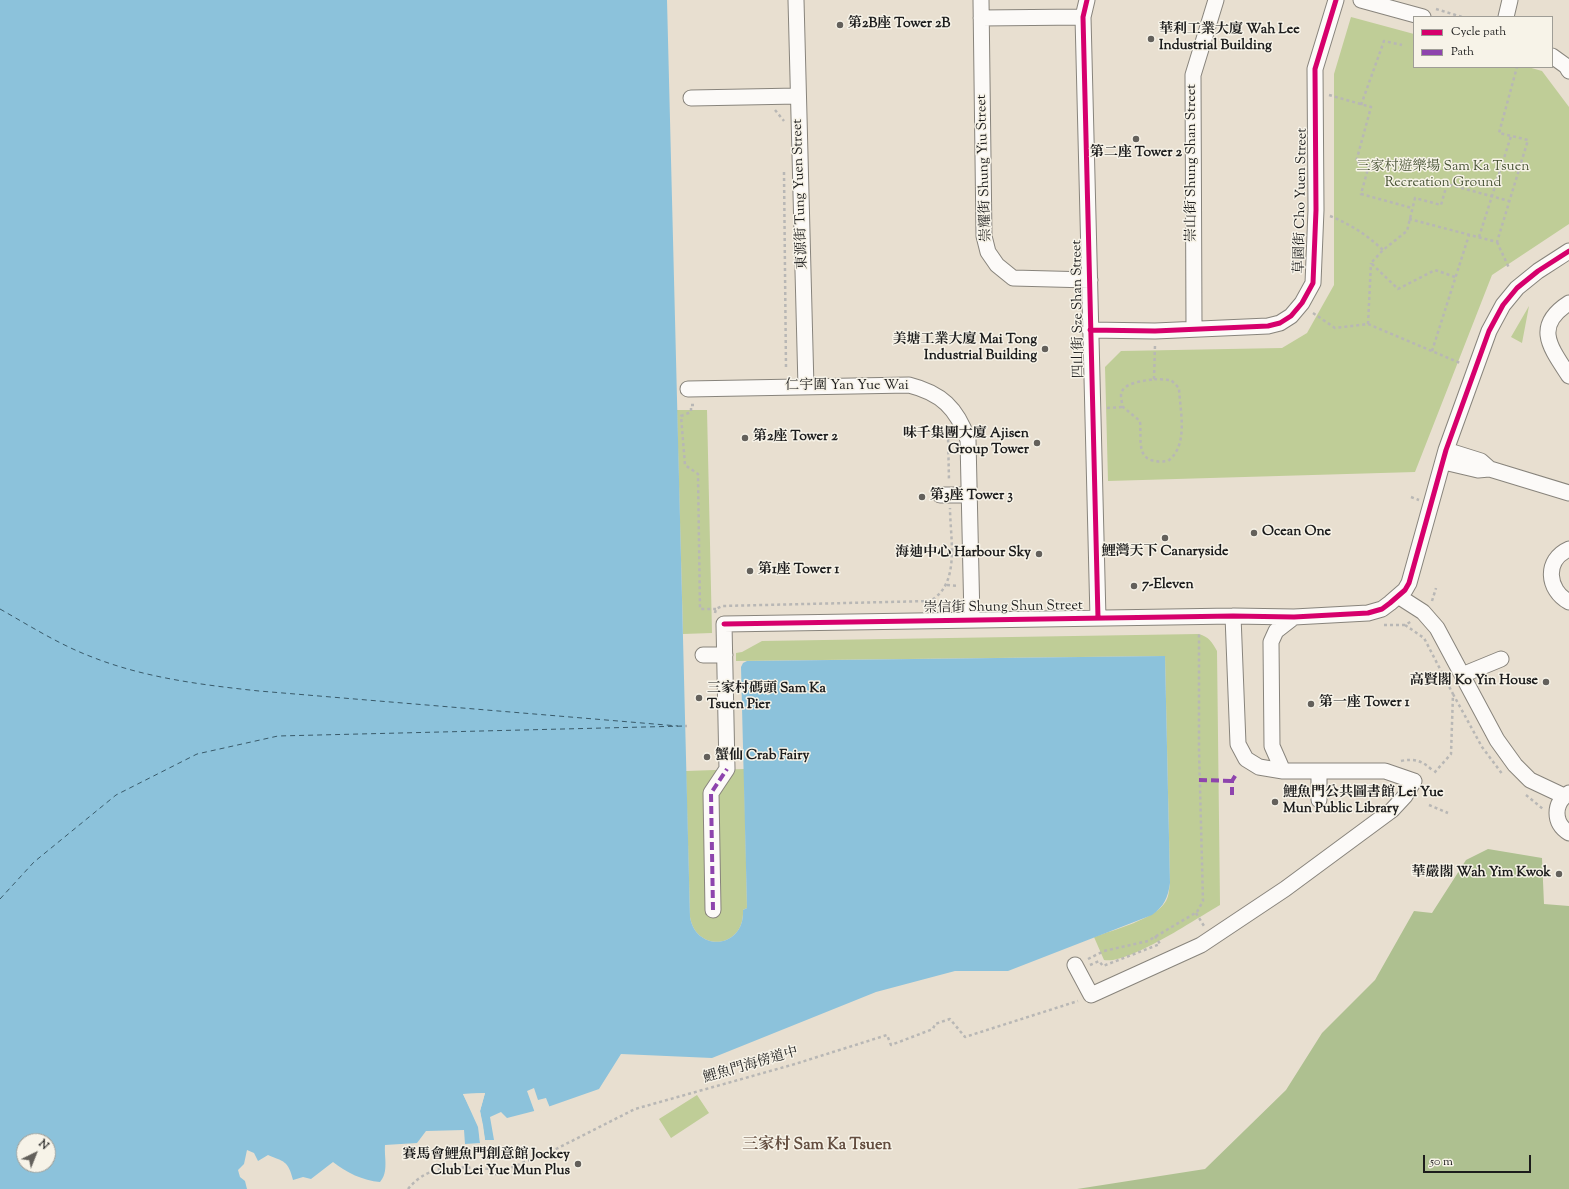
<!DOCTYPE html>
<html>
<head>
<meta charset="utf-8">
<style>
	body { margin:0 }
	#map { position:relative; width:1569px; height:1189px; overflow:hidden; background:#e8dfd0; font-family:"Sorts Mill Goudy",serif }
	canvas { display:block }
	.legend { position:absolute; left:1413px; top:16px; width:140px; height:52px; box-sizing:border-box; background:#f7f3e8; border:1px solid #9f9d96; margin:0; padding:5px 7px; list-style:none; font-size:12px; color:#1c1c1c }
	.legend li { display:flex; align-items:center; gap:8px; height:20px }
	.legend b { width:20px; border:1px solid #9f9d96 }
	.north { position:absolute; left:16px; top:1133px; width:40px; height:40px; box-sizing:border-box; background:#f7f3e8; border:1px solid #9f9d96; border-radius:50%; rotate:43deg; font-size:11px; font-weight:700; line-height:16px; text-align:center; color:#1c1c1c }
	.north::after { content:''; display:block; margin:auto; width:14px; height:18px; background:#63605b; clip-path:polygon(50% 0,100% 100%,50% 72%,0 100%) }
	.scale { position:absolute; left:1423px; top:1155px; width:108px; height:18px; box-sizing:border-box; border:2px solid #1c1c1c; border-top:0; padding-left:5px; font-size:12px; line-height:14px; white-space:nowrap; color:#1c1c1c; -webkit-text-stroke:3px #f7f3e8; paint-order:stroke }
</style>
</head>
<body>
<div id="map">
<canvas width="1569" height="1189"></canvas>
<ul class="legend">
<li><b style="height:5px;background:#d6006c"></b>Cycle path</li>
<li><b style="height:5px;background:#8e44ad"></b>Path</li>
</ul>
<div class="north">N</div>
<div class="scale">50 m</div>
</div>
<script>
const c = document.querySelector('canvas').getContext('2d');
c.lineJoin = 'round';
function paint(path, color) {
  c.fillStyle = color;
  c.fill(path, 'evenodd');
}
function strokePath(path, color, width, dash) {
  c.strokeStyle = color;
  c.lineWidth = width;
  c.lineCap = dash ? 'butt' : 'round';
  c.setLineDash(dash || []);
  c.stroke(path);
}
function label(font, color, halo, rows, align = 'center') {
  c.font = font + ' "Sorts Mill Goudy","Noto Serif TC",serif';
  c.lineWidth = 3;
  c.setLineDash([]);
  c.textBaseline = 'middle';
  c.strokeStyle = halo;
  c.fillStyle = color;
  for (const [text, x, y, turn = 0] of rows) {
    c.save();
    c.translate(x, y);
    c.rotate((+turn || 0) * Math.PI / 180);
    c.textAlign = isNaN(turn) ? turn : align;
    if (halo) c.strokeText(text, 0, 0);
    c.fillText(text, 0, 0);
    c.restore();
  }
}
const green = new Path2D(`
	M 1351,17 L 1414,34 L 1414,67 L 1528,67 L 1542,71 L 1569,107 L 1569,224 L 1492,275 L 1415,472 L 1108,481 L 1105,367 L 1121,351 L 1282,348 L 1307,333 L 1334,285 L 1334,74 Z
	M 1529,306 L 1522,343 L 1511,337 Z
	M 677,410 L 707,410 L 712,633 L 683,634 Z
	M 1199,634 C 1209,637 1212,642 1217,651 L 1220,905 C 1197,918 1128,965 1104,960 L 1094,937 C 1113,930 1156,919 1166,901 C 1169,896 1169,889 1170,883 L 1165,656 L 736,661 L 736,653 L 742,652 L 762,641 Z
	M 744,769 L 747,908 L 743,910 C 745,949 696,953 690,917 L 686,771 Z
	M 697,1095 L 709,1113 L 671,1138 L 659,1119 Z`);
const forest = new Path2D(`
	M 1488,849 L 1542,858 L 1544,904 L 1569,906 L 1569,1189 L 1077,1189 L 1205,1169 L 1286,1090 L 1322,1033 L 1375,980 L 1414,911 L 1432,913 L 1466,860 Z`);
const water = new Path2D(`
	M 0,0 L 667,0 L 690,917 C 696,953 745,949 743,910 L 747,908 L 741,667 L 743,663 L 747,661 L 1165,656 L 1170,883 C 1168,898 1164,906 1152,915 L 1008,971 L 955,971 L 876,992 L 712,1058 L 621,1054 L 599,1089 L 542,1109 L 507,1118 L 501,1112 L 490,1117 L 494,1140 L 485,1140 L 480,1111 L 485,1093 L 463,1094 L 478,1127 L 480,1143 L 465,1144 L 464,1130 L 426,1131 L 417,1143 L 385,1145 C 384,1157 389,1172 380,1182 C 363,1181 346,1172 333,1162 L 311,1179 L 303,1177 L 293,1180 C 288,1160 284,1162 268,1155 L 258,1161 L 254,1153 L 247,1150 L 244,1164 L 238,1170 L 240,1177 L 245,1181 L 247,1189 L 0,1189 ZM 24,1141 L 48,1141 L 48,1165 L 24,1165 Z`);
const pier = new Path2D(`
	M 534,1088 L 538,1100 L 546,1098 L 550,1108 L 535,1113 L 527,1091 Z
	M 485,1093 L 480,1111 L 483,1125 L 485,1140 L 483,1141 L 481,1126 L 478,1111 L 482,1095 L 466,1095 L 480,1126 L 482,1142 L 480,1143 L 479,1126 L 463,1094 Z`);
const ferry = new Path2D(`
	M 0,609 C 30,626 60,645 92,657 C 145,678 203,685 259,691 L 678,726
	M 0,899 L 34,862 L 116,795 L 197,754 L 278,736 L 685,726`);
const path = new Path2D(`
	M 1436,9 L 1462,17
	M 1329,95 L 1371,107 L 1356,162 L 1369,165 L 1361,194 L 1412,208
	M 1361,105 L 1384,41 L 1402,45
	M 775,110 L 784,121
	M 784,172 L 786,369
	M 1330,216 C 1350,224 1367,235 1383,250
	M 1409,219 L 1497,242 L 1528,140 L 1499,133 L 1517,67
	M 1479,237 L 1511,136
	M 1497,242 L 1509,268
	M 1455,277 L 1435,270 L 1398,289 L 1371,263 L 1383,250 L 1407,231 L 1415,198 L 1441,205 L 1447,184 L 1509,201
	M 1313,313 L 1335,328 L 1368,324 L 1460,363
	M 1368,324 L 1371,263
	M 1432,351 L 1469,235
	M 1154,379 L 1171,380 L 1179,388 C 1180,411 1189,445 1168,461 C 1134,465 1142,443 1140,421 L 1123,407 C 1122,403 1121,399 1121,395 C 1122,382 1145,381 1154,379 Z
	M 1154,379 L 1155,345
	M 694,405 L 691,405 L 691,412 L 681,416 L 685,465 L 698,474 L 700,609 L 716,609
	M 1107,408 L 1123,407
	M 945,428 L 948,435 L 949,481
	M 1411,497 L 1419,500
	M 947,585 L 958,586
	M 1432,601 L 1436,588
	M 715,613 L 716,609 L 722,606 L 930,601 C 961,584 950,538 950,508
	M 1384,625 L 1405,625 L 1412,621
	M 1405,625 L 1424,638 L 1453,694 L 1451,754 L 1434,773
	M 1453,694 L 1482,747 L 1503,775
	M 685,726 L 687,726
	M 1401,761 C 1414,758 1423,761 1432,770
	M 1526,795 L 1543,809
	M 1429,805 L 1448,813
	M 1196,913 L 1204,926
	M 1088,959 L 1104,951 L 1148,941 L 1197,912 L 1203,901 L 1199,749 L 1199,632
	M 1090,965 L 1099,961 L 1103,966 L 1160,944 L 1155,936
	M 408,1189 C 431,1161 460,1168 493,1169 L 496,1174 L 556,1149 L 635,1109 L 795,1064 L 887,1035 L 891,1045 L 933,1029 L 935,1024 L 950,1019 L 965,1037 L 1078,1001`);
const minor = new Path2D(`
	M 796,0 L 806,387
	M 981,0 L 984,236 L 988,252 L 997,265 L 1013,278 L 1090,280
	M 1087,0 L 1083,17 L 1098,618
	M 1361,0 L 1423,17
	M 1506,17 L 1510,0
	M 981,18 L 1083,17
	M 1552,56 L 1566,66 L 1569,71
	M 691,98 L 798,96
	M 1569,303 C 1533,326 1550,347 1569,376
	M 1194,329 L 1193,75 L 1216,0
	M 1090,330 L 1155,331 L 1268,326 L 1280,323 L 1291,316 L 1302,303 L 1313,283 L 1316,210 L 1315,69 L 1336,0
	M 688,389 L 909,385 C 941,393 957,408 968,440 L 972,620
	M 1446,450 L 1481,461 L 1490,469 L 1569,493
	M 1444,462 L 1478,470 L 1489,469
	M 940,495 L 969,495
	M 1569,549 C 1544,560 1547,590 1569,602
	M 1398,596 L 1423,612 L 1437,628 L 1497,740 L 1515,765 L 1530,780 L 1564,796
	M 703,655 L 725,655
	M 1462,675 L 1501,659
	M 1283,771 L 1272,746 L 1271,642 L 1276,631 L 1294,617
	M 1569,793 C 1553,803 1553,823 1569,833
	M 1319,800 L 1319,772
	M 713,910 L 711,793 L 727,769 L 724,624 L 1233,616 L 1294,617 L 1368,613 L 1382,609 L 1390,603 L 1405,590 L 1409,583 L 1446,450 L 1489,331 L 1503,305 L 1517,288 L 1538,271 L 1569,251
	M 1075,965 L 1091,995 L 1201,945 L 1285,889 L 1392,810 L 1405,796 L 1414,781 L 1385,771 L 1283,771 L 1259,767 L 1246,759 L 1238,744 L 1233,616`);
const quiet = new Path2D(`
	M 1199,780 L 1232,781
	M 1232,795 L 1232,781 L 1237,773
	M 713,910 L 711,793 L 727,769`);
const cycleway = new Path2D(`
	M 1087,0 L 1083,17 L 1098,618
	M 1090,330 L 1155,331 L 1268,326 L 1280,323 L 1291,316 L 1302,303 L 1313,283 L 1316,210 L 1315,69 L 1336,0
	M 724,624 L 1233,616 L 1294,617 L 1368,613 L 1382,609 L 1390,603 L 1405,590 L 1409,583 L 1446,450 L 1489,331 L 1503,305 L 1517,288 L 1538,271 L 1569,251`);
const markers = [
	[840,25,4,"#63605b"],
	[1151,39,4,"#63605b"],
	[1136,139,4,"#63605b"],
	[1045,349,4,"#63605b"],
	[745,438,4,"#63605b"],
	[1037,443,4,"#63605b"],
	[922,497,4,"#63605b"],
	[1254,533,4,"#63605b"],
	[1165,538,4,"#63605b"],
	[1039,554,4,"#63605b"],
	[750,571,4,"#63605b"],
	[1134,586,4,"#63605b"],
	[1546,682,4,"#63605b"],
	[699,698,4,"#63605b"],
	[1311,704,4,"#63605b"],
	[707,757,4,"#63605b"],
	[1275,802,4,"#63605b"],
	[1559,874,4,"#63605b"],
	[578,1164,4,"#63605b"]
];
const poiNames = [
	["第2B座 Tower 2B",848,25],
	["華利工業大廈 Wah Lee",1159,31],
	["Industrial Building",1159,47],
	["第二座 Tower 2",1136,154,"center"],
	["美塘工業大廈 Mai Tong",1037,341,"right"],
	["Industrial Building",1037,357,"right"],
	["味千集團大廈 Ajisen",1029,435,"right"],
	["Group Tower",1029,451,"right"],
	["第2座 Tower 2",753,438],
	["第3座 Tower 3",930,497],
	["Ocean One",1262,533],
	["鯉灣天下 Canaryside",1165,553,"center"],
	["海迪中心 Harbour Sky",1031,554,"right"],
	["第1座 Tower 1",758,571],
	["7-Eleven",1142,586],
	["高賢閣 Ko Yin House",1538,682,"right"],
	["三家村碼頭 Sam Ka",707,690],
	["Tsuen Pier",707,706],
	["第一座 Tower 1",1319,704],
	["蟹仙 Crab Fairy",715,757],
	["鯉魚門公共圖書館 Lei Yue",1283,794],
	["Mun Public Library",1283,810],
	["華嚴閣 Wah Yim Kwok",1551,874,"right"],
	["賽馬會鯉魚門創意館 Jockey",570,1156,"right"],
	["Club Lei Yue Mun Plus",570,1172,"right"]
];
const streetNames = [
	["崇山街 Shung Shan Street",1193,163,-90],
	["崇耀街 Shung Yiu Street",985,168,-92],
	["東源街 Tung Yuen Street",801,194,-92],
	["草園街 Cho Yuen Street",1302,201,-89],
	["四山街 Sze Shan Street",1079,309,-91],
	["仁宇圍 Yan Yue Wai",847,387],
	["崇信街 Shung Shun Street",1003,608,-1],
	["鯉魚門海傍道中",751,1066,-16]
];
const parkNames = [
	["三家村遊樂場 Sam Ka Tsuen",1443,168],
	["Recreation Ground",1443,184]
];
const quarterNames = [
	["三家村 Sam Ka Tsuen",817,1146]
];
paint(green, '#bfcd97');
paint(forest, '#aec090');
paint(water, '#8cc2db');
paint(pier, '#e8dfd0');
strokePath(ferry, '#395a6a', 1, [5, 4]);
strokePath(minor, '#88847c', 17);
strokePath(path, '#b8b7b5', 2.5, [3, 3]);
strokePath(minor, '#fcfaf8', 15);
strokePath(quiet, '#8e44ad', 4, [8, 4]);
strokePath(cycleway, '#d6006c', 5);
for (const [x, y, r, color] of markers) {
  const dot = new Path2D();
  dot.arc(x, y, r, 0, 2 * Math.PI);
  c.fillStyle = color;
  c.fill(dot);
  strokePath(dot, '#f7f3e8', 1.5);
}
label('bold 14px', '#1c1c1c', '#f7f3e8', poiNames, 'left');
label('14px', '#1c1c1c', '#f7f3e8', streetNames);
label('14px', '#4a5537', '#f7f3e8', parkNames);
label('bold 16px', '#634d3f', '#f7f3e8', quarterNames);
</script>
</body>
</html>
